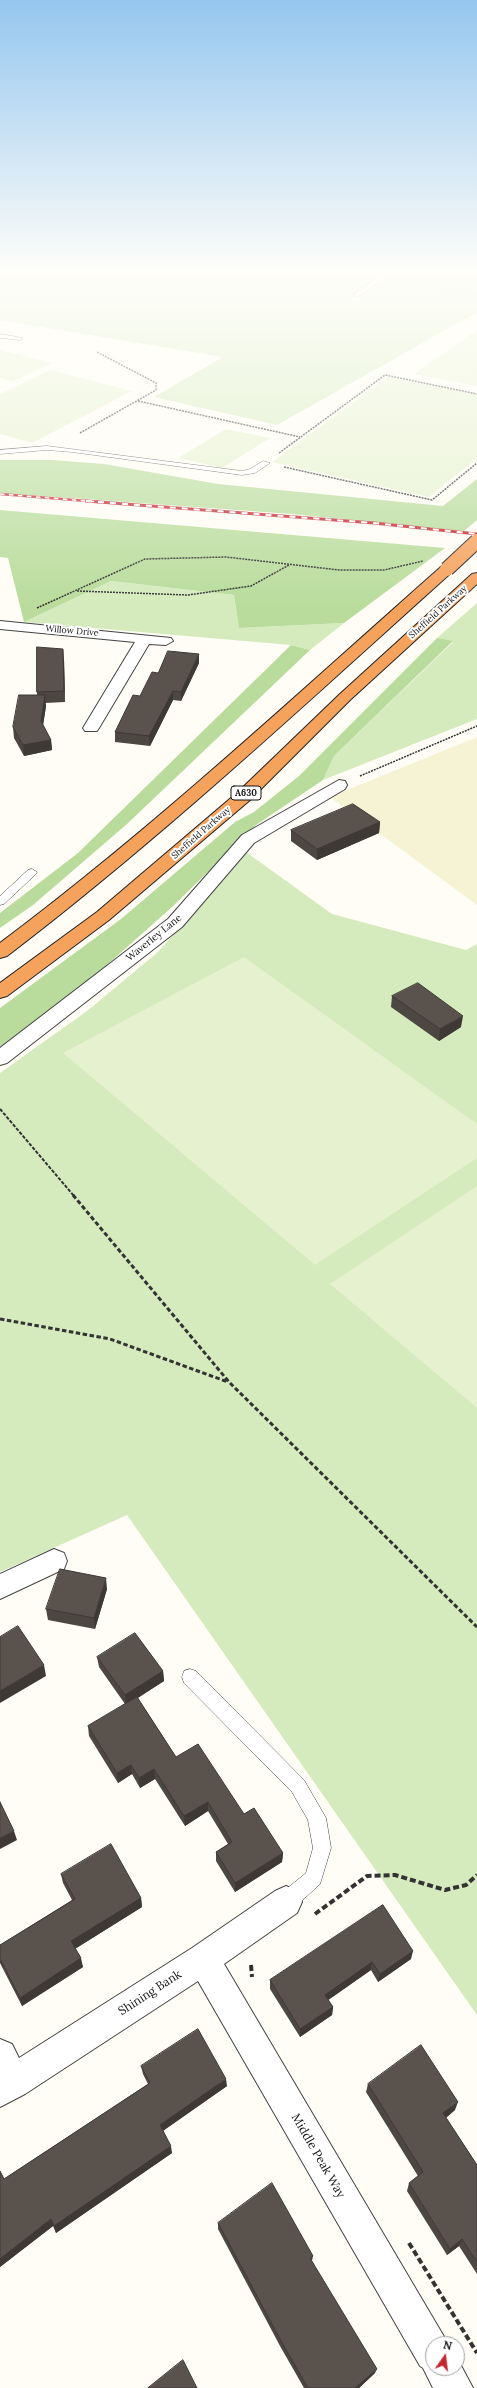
<!DOCTYPE html>
<html>
<head>
<meta charset="utf-8">
<style>
	body { margin:0 }
	#map { position:relative; width:477px; height:2388px; overflow:hidden; background:#fffdf5; font-family:Lora,serif }
	canvas { display:block }
	.north { position:absolute; left:425px; top:2336px; width:40px; height:40px; box-sizing:border-box; background:#fff; border:1px solid #a0a0a0; border-radius:50%; rotate:14deg; font-size:11px; font-weight:700; line-height:16px; text-align:center; color:#111 }
	.north::after { content:''; display:block; margin:auto; width:14px; height:18px; background:#c4262e; clip-path:polygon(50% 0,100% 100%,50% 72%,0 100%) }
</style>
</head>
<body>
<div id="map">
<canvas width="477" height="2388"></canvas>
<div class="north">N</div>
</div>
<script>
const c = document.querySelector('canvas').getContext('2d');
c.lineJoin = 'round';
function paint(path, color) {
  c.fillStyle = color;
  c.fill(path, 'evenodd');
}
function strokePath(path, color, width, dash) {
  c.strokeStyle = color;
  c.lineWidth = width;
  c.lineCap = dash ? 'butt' : 'round';
  c.setLineDash(dash || []);
  c.stroke(path);
}
function label(font, color, halo, rows, align = 'center') {
  c.font = font + ' Lora,serif';
  c.lineWidth = 4;
  c.setLineDash([]);
  c.textBaseline = 'middle';
  c.strokeStyle = halo;
  c.fillStyle = color;
  for (const [text, x, y, turn = 0] of rows) {
    c.save();
    c.translate(x, y);
    c.rotate((+turn || 0) * Math.PI / 180);
    c.textAlign = isNaN(turn) ? turn : align;
    if (halo) c.strokeText(text, 0, 0);
    c.fillText(text, 0, 0);
    c.restore();
  }
}
const farmland = new Path2D(`
	M 477,737 L 477,905 L 330,797 Z`);
const green = new Path2D(`
	M 0,272 L 477,272 L 477,312 L 277,425 L 154,397 L 223,357 L 0,320 Z
	M 111,581 L 234,595 L 239,628 L 344,623 L 310,650 L 291,645 L 24,622 Z
	M 477,603 L 477,719 L 323,780 L 334,756 L 453,642 L 437,638 Z
	M 246,852 L 332,914 L 466,950 L 477,944 L 477,2015 L 127,1515 L 0,1572 L 0,1073 L 87,1011 L 158,952 Z`);
const forest = new Path2D(`
	M 417,272 L 439,272 L 477,277 L 477,297 L 414,284 Z
	M 0,460 L 52,460 L 104,464 L 218,484 L 443,506 L 477,479 L 477,520 L 464,531 L 292,514 L 0,493 Z
	M 0,510 L 445,548 L 344,623 L 239,628 L 234,595 L 111,581 L 24,622 L 8,558 L 0,557 Z
	M 437,638 L 453,641 L 334,756 L 323,780 L 256,825 L 171,908 L 91,979 L 0,1047 L 0,1008 L 121,919 L 235,822 L 254,812 L 299,776 Z
	M 291,645 L 310,650 L 127,824 L 33,905 L 0,928 L 0,913 L 78,853 Z`);
const pitch = new Path2D(`
	M 477,330 L 477,386 L 414,374 Z
	M 0,350 L 52,363 L 13,381 L 0,378 Z
	M 50,370 L 132,391 L 32,443 L 0,434 L 0,394 Z
	M 388,377 L 477,395 L 477,458 L 429,497 L 272,462 Z
	M 226,429 L 270,438 L 222,468 L 178,458 Z
	M 244,957 L 477,1124 L 477,1158 L 315,1265 L 63,1053 Z
	M 477,1186 L 477,1408 L 330,1284 Z`);
const pathFar3 = new Path2D(`
	M 475,272 L 477,272
	M 138,401 L 300,437
	M 80,433 L 156,390 L 156,383 L 97,352
	M 279,453 L 385,375 L 477,394
	M 284,467 L 432,500 L 477,463
	M 77,591 L 188,595 L 251,586 L 289,565
	M 37,608 L 145,559 L 226,557 L 339,570 L 384,570 L 423,561
	M 360,776 L 477,726`);
const pathFar2 = new Path2D(`
	M 0,1109 L 74,1196`);
const pathFar1 = new Path2D(`
	M 73,1195 L 229,1382 L 477,1627
	M 0,1319 L 110,1339 L 228,1382`);
const path = new Path2D(`
	M 315,1914 L 367,1876 L 395,1875 L 445,1890 L 466,1885 L 477,1875
	M 251,1965 L 252,1977
	M 409,2243 L 477,2353`);
const lane = new Path2D(`
	M 386,272 L 393,272 L 359,296 L 355,296 L 355,294 Z
	M 0,334 L 23,338 L 20,340 L 0,338 Z
	M 47,446 L 242,471 L 250,469 L 263,461 L 270,463 L 255,473 L 242,475 L 72,452 L 47,450 L 0,454 L 0,450 Z
	M 32,869 L 37,872 L 36,874 L 4,904 L 0,905 L 0,896 L 28,870 Z
	M 190,1669 L 196,1671 L 304,1780 L 326,1818 L 331,1848 L 320,1884 L 293,1909 L 286,1911 L 279,1909 L 277,1902 L 279,1895 L 306,1873 L 313,1848 L 308,1820 L 292,1792 L 184,1683 L 182,1677 L 184,1671 Z`);
const street = new Path2D(`
	M 0,621 L 171,638 L 173,641 L 166,645 L 149,644 L 99,728 L 97,731 L 85,731 L 83,728 L 135,642 L 0,629 Z
	M 339,780 L 345,781 L 347,785 L 345,789 L 254,843 L 182,927 L 7,1063 L 0,1065 L 0,1048 L 168,919 L 242,835 Z
	M 54,1549 L 64,1553 L 67,1561 L 64,1569 L 0,1599 L 0,1574 Z
	M 286,1886 L 297,1891 L 302,1902 L 297,1913 L 224,1964 L 446,2340 L 448,2344 L 433,2344 L 433,2368 L 457,2368 L 457,2358 L 473,2388 L 433,2388 L 423,2368 L 420,2366 L 198,1981 L 25,2094 L 0,2107 L 0,2039 L 12,2044 L 19,2058 L 192,1948 L 275,1891 Z`);
const highway = new Path2D(`
	M 447,565 L 452,566 L 454,569 L 452,572 C 306,703 163,837 7,956 L 0,958 L 0,943 C 155,827 297,694 442,566 Z
	M 477,573 L 477,584 L 350,700 L 250,800 L 109,920 L 7,996 L 0,998 L 0,983 L 97,912 L 238,792 L 340,694 L 472,574 Z`);
const railFar1 = new Path2D(`
	M 0,494 L 99,502`);
const rail = new Path2D(`
	M 86,501 L 374,523 L 477,534`);
const highwayBridge = new Path2D(`
	M 447,569 L 477,541`);
const wall = new Path2D(`
	M 199,654 L 199,663 L 181,701 L 173,700 L 150,746 L 115,742 L 115,732 L 158,673 Z
	M 64,659 L 65,702 L 45,703 L 46,706 L 43,725 L 51,740 L 52,750 L 24,756 L 14,738 L 13,727 L 37,695 L 37,692 Z
	M 380,822 L 379,833 L 317,860 L 291,841 L 291,830 Z
	M 392,996 L 461,1027 L 439,1041 L 391,1007 Z
	M 107,1589 L 95,1629 L 48,1620 L 46,1609 Z
	M 97,1657 L 163,1671 L 164,1681 L 138,1698 L 176,1757 L 244,1814 L 283,1853 L 282,1862 L 235,1892 L 216,1861 L 216,1852 L 228,1844 L 208,1811 L 185,1826 L 155,1779 L 140,1788 L 132,1774 L 118,1783 L 89,1736 L 88,1726 L 125,1704 L 99,1667 Z
	M 61,1874 L 141,1898 L 142,1907 L 75,1949 L 83,1967 L 22,2006 L 0,1963 L 0,1945 L 72,1900 L 63,1883 Z
	M 383,1905 L 411,1959 L 378,1982 L 371,1970 L 328,2000 L 333,2007 L 332,2015 L 300,2037 L 270,1989 L 270,1980 Z
	M 141,2066 L 227,2086 L 163,2131 L 172,2153 L 56,2233 L 53,2226 L 0,2267 L 0,2171 L 4,2179 L 148,2084 L 143,2074 Z
	M 368,2084 L 455,2110 L 446,2118 L 477,2165 L 477,2274 L 459,2246 L 447,2255 L 407,2191 L 409,2183 L 418,2176 L 366,2092 Z
	M 218,2223 L 313,2256 L 312,2261 L 375,2373 L 359,2388 L 304,2388 L 280,2346 L 218,2229 Z`);
const shadedWall = new Path2D(`
	M 63,649 L 64,659 L 65,702 L 64,691 Z
	M 199,654 L 199,663 L 181,701 L 181,692 Z
	M 173,691 L 173,700 L 150,746 L 149,736 Z
	M 45,695 L 46,706 L 42,732 L 41,721 Z
	M 51,740 L 52,750 L 24,756 L 23,745 Z
	M 380,822 L 379,833 L 317,860 L 317,849 Z
	M 463,1016 L 461,1027 L 439,1041 L 440,1029 Z
	M 106,1578 L 107,1589 L 95,1629 L 94,1618 Z
	M 44,1665 L 46,1676 L 0,1703 L 0,1691 Z
	M 163,1671 L 164,1681 L 126,1705 L 125,1695 Z
	M 131,1765 L 132,1774 L 118,1783 L 117,1773 Z
	M 154,1769 L 155,1779 L 140,1788 L 139,1778 Z
	M 208,1802 L 208,1811 L 185,1826 L 184,1816 Z
	M 14,1831 L 17,1840 L 0,1849 L 0,1838 Z
	M 283,1853 L 282,1862 L 235,1892 L 235,1883 Z
	M 141,1898 L 142,1907 L 73,1950 L 71,1941 Z
	M 413,1951 L 411,1959 L 378,1982 L 380,1974 Z
	M 81,1958 L 83,1967 L 22,2006 L 20,1998 Z
	M 372,1962 L 371,1970 L 324,2003 L 325,1995 Z
	M 333,2007 L 332,2015 L 300,2037 L 300,2029 Z
	M 226,2079 L 227,2086 L 161,2132 L 160,2125 Z
	M 458,2102 L 455,2110 L 440,2122 L 443,2113 Z
	M 171,2146 L 172,2153 L 56,2233 L 54,2226 Z
	M 51,2219 L 53,2226 L 0,2267 L 0,2259 Z
	M 462,2239 L 459,2246 L 447,2255 L 450,2249 Z
	M 377,2369 L 375,2373 L 359,2388 L 355,2388 Z`);
const building = new Path2D(`
	M 37,647 L 63,649 L 64,691 L 37,692 Z
	M 168,651 L 199,654 L 181,692 L 173,691 L 149,736 L 115,732 L 133,695 L 140,696 L 152,672 L 158,673 Z
	M 19,695 L 45,695 L 41,721 L 51,740 L 23,745 L 13,727 Z
	M 353,804 L 380,822 L 317,849 L 291,830 Z
	M 418,983 L 463,1016 L 440,1029 L 392,996 Z
	M 60,1569 L 106,1578 L 94,1618 L 46,1609 Z
	M 18,1626 L 44,1665 L 0,1691 L 0,1637 Z
	M 135,1633 L 163,1671 L 125,1695 L 97,1657 Z
	M 137,1697 L 176,1757 L 198,1744 L 244,1814 L 254,1808 L 283,1853 L 235,1883 L 216,1852 L 232,1842 L 208,1802 L 184,1816 L 154,1769 L 139,1778 L 131,1765 L 117,1773 L 88,1726 Z
	M 0,1802 L 14,1831 L 0,1838 Z
	M 111,1844 L 141,1898 L 71,1941 L 81,1958 L 20,1998 L 0,1959 L 0,1945 L 75,1899 L 61,1874 Z
	M 383,1905 L 413,1951 L 380,1974 L 372,1962 L 325,1995 L 333,2007 L 300,2029 L 270,1980 Z
	M 198,2029 L 226,2079 L 160,2125 L 171,2146 L 54,2226 L 51,2219 L 0,2259 L 0,2171 L 4,2179 L 150,2083 L 141,2066 Z
	M 421,2045 L 458,2102 L 443,2113 L 477,2165 L 477,2262 L 462,2239 L 450,2249 L 409,2183 L 423,2172 L 368,2084 Z
	M 272,2183 L 313,2256 L 310,2258 L 377,2369 L 355,2388 L 308,2388 L 281,2341 L 218,2223 Z
	M 183,2360 L 197,2388 L 148,2388 Z`);
const farStreetnames = [
	["Sheffield Parkway",438,612,-42],
	["Willow Drive",72,631,5],
	["Sheffield Parkway",201,833,-41]
];
const shields = [
	[246,793,30]
];
const shieldNames = [
	["A630",246,793]
];
const streetNames = [
	["Waverley Lane",154,938,-39]
];
const nearStreetnames = [
	["Shining Bank",150,1993,-33],
	["Middle Peak Way",318,2156,60]
];
paint(farmland, '#f6f3d4');
paint(green, '#d5ebbd');
paint(forest, '#b9dc9c');
paint(pitch, '#e6f2cf');
strokePath(lane, '#444', 1);
strokePath(street, '#444', 2);
strokePath(highway, '#222', 2);
strokePath(pathFar3, '#333', 1.5, [2, 1]);
strokePath(pathFar2, '#333', 2, [3.5, 1.5]);
strokePath(pathFar1, '#333', 3, [4.5, 2.5]);
strokePath(path, '#333', 4, [6, 3]);
paint(lane, '#fff');
paint(street, '#fff');
paint(highway, '#f5a25d');
strokePath(railFar1, '#c4262e', 2.5);
strokePath(rail, '#c4262e', 3);
strokePath(railFar1, '#fff', 1.5, [4.5]);
strokePath(rail, '#fff', 2, [6]);
strokePath(highwayBridge, '#222', 16, []);
strokePath(highwayBridge, '#f5a25d', 14);
paint(wall, '#4d4742');
paint(shadedWall, '#3f3936');
paint(building, '#5a524d');
strokePath(building, '#3f3936', 1);
const sky = c.createLinearGradient(0, 0, 0, 607);
sky.addColorStop(0, '#95c6ee');
sky.addColorStop(0.45, '#fffefa');
sky.addColorStop(1, '#fffefa00');
c.fillStyle = sky;
c.fillRect(0, 0, 477, 607);
label('9px', '#111', '#fff', farStreetnames);
for (const [x, y, w] of shields) {
  const box = new Path2D();
  box.roundRect(x - w / 2, y - 7, w, 14, 3);
  c.fillStyle = '#fff';
  c.fill(box);
  strokePath(box, '#111', 1);
}
label('bold 9px', '#111', null, shieldNames);
label('10px', '#111', '#fff', streetNames);
label('12px', '#111', '#fff', nearStreetnames);
</script>
</body>
</html>
